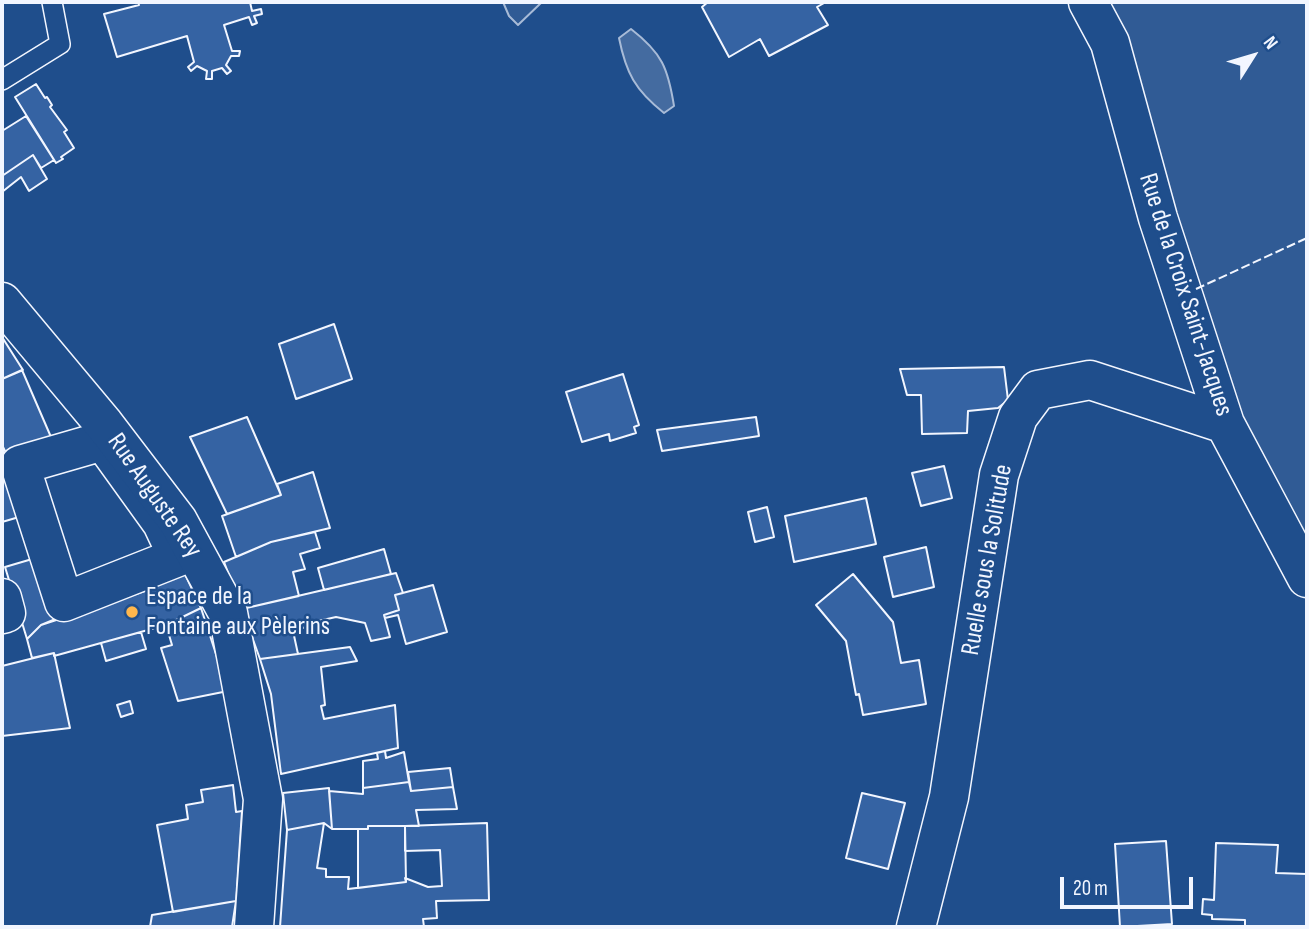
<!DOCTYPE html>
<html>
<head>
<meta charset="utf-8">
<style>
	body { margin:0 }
	#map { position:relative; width:1309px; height:929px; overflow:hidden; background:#1f4e8c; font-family:"Sofia Sans Condensed",sans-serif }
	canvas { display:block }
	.frame { position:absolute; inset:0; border:4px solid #f2f6ff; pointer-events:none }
	.north { position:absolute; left:1218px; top:21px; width:70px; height:70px; -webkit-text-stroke:5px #1f4e8c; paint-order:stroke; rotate:53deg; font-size:19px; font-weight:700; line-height:28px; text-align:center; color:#f2f6ff }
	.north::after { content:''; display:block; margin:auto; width:24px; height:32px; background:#f2f6ff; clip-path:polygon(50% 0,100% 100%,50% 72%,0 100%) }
	.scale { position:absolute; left:1060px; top:877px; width:133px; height:32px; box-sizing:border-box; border:4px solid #f2f6ff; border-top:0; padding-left:9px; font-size:21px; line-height:24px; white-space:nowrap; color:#f2f6ff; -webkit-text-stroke:5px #1f4e8c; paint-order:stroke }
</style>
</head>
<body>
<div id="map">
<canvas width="1309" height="929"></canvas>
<div class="frame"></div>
<div class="north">N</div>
<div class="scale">20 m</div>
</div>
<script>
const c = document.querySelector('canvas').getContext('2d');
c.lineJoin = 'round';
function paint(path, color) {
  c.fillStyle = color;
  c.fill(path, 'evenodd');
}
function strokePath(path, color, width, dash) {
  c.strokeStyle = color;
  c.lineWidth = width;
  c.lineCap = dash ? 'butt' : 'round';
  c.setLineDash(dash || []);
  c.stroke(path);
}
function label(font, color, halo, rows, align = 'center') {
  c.font = font + ' "Sofia Sans Condensed",sans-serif';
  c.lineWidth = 5;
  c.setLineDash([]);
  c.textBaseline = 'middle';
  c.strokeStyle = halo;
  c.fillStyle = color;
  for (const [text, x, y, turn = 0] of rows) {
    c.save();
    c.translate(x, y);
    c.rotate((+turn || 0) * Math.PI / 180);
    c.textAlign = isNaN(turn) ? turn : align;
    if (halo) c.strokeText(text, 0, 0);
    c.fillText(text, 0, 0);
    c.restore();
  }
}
const built = new Path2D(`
	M 503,2 L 542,2 L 518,25 L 509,16 Z
	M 1088,2 L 1307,2 L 1307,578 L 1225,424 Z`);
const water = new Path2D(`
	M 631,29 C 662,53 668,68 674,106 L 664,113 C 635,90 626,73 619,38 Z`);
const building = new Path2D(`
	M 138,2 L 250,2 L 252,11 L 261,9 L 262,14 L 254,16 L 257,23 L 252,25 L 249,17 L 224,25 L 232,51 L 240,51 L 239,56 L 231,56 L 226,65 L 231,71 L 227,74 L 222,68 L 212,71 L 212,79 L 206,79 L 207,71 L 197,66 L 191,71 L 188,67 L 194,62 L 187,36 L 117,57 L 104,14 L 139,5 Z
	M 708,2 L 826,2 L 817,7 L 828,25 L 769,56 L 760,39 L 729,57 L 702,7 Z
	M 36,84 L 45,98 L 47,97 L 52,105 L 50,107 L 67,130 L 64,132 L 74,148 L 61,157 L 63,159 L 56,163 L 15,97 Z
	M 26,116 L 54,160 L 41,168 L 33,155 L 2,176 L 2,131 Z
	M 33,155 L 47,179 L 29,191 L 21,177 L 2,192 L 2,176 Z
	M 334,324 L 352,379 L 296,399 L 279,344 Z
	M 2,337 L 23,370 L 2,379 Z
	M 1004,367 L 1008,400 L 998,408 L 968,411 L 967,433 L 922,434 L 921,395 L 907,395 L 900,369 Z
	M 22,370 L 54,444 L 10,461 L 2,445 L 2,379 Z
	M 623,374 L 639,425 L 634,427 L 636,433 L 610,441 L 609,434 L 582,442 L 566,392 Z
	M 247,417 L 281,495 L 227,514 L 190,437 Z
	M 756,417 L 759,436 L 662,451 L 657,430 Z
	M 2,463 L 26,515 L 2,522 Z
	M 944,466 L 952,498 L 921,506 L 912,473 Z
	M 313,472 L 330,528 L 271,542 L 236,557 L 222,516 L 281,495 L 277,484 Z
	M 866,498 L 876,544 L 794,562 L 785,516 Z
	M 767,507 L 774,537 L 755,542 L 748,512 Z
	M 315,532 L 320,548 L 300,554 L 305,569 L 293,572 L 299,596 L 242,609 L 224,562 L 271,542 Z
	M 926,547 L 934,587 L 893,597 L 884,557 Z
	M 384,549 L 391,574 L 324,590 L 318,568 Z
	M 39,557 L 58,618 L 41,625 L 27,639 L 5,567 Z
	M 184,572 L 201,608 L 166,625 L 54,656 L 54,653 L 32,658 L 27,639 L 41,625 L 145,591 L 152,574 Z
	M 396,573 L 403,593 L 395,595 L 399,610 L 384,615 L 390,637 L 371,641 L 365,623 L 336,617 L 305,624 L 306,627 L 293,631 L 298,654 L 260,659 L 242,609 Z
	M 853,574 L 893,622 L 901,663 L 919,660 L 926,704 L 863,715 L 859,694 L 856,695 L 846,641 L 816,605 Z
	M 433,585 L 447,632 L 406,644 L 398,615 L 385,618 L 384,615 L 399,610 L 395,595 Z
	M 201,608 L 228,691 L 178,701 L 161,648 L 172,645 L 166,625 Z
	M 141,632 L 146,649 L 106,661 L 101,643 Z
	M 350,647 L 357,661 L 321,667 L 325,705 L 321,706 L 324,719 L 395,705 L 398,748 L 281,774 L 271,694 L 260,659 Z
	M 54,653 L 70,728 L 2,736 L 2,666 Z
	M 130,701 L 133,713 L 121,717 L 117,705 Z
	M 385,751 L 386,758 L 404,752 L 409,782 L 363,788 L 363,761 L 378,759 L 377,753 Z
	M 450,768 L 453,787 L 411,791 L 408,772 Z
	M 409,782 L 411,791 L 453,787 L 457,809 L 416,810 L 419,826 L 368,826 L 368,829 L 332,829 L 329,791 L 363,794 L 363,788 Z
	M 233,785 L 236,812 L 242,811 L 236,901 L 173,912 L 157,825 L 188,819 L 186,805 L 203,802 L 201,790 Z
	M 329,788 L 332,829 L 324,823 L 287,830 L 283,793 Z
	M 862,793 L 905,803 L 888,869 L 846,858 Z
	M 324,823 L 317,868 L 326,869 L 326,877 L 349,877 L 348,889 L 406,882 L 405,878 L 428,887 L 442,886 L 440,850 L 405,851 L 405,826 L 487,823 L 489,900 L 436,901 L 437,918 L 423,919 L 424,927 L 280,927 L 287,830 Z
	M 368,826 L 405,826 L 406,882 L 358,888 L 358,829 L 368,829 Z
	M 1166,841 L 1172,924 L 1120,927 L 1115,844 Z
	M 1216,843 L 1278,845 L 1276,873 L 1307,874 L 1307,927 L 1245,927 L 1245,920 L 1212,919 L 1212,915 L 1202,914 L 1203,899 L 1214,900 Z
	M 236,901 L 232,927 L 150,927 L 152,915 Z`);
const lane = new Path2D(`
	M 2,80 L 60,44 L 52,2`);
const street = new Path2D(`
	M 1088,2 L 1110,43 L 1158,218 L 1225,424 L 1307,578
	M 103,441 L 162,523 L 178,557 L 64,602 L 20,465 Z
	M 2,598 L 6,613 L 2,614
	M 916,927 L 949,797 L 999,475 L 1018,417 L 1038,390 L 1090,380 L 1225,424`);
const secondary = new Path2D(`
	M 2,302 L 104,424 L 178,521 L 228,613 L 263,799 L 254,927`);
const fence = new Path2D(`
	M 1196,289 L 1307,238`);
const markers = [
	[132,612,7,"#ffb74d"]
];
const streetNames = [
	["Rue de la Croix Saint-Jacques",1185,295,72],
	["Rue Auguste Rey",154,496,55],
	["Ruelle sous la Solitude",988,560,-80]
];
const poiNames = [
	["Espace de la",146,597],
	["Fontaine aux Pèlerins",146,627]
];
paint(built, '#305b95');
strokePath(built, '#a8bbd7', 2);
paint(water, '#446ba0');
strokePath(water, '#a8bbd7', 2);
paint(building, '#3563a3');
strokePath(building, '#f2f6ff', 2);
strokePath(lane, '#f2f6ff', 22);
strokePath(street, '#f2f6ff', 41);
strokePath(secondary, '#f2f6ff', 41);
strokePath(lane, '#1f4e8c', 19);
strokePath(street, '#1f4e8c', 38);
strokePath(secondary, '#1f4e8c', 38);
strokePath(fence, '#f2f6ff', 2, [9, 3.5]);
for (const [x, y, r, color] of markers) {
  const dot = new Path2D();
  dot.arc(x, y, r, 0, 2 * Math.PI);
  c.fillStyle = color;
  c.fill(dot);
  strokePath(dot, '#1f4e8c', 2.5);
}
label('26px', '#f2f6ff', '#1f4e8c', streetNames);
label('26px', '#f2f6ff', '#1f4e8c', poiNames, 'left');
</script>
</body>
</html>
